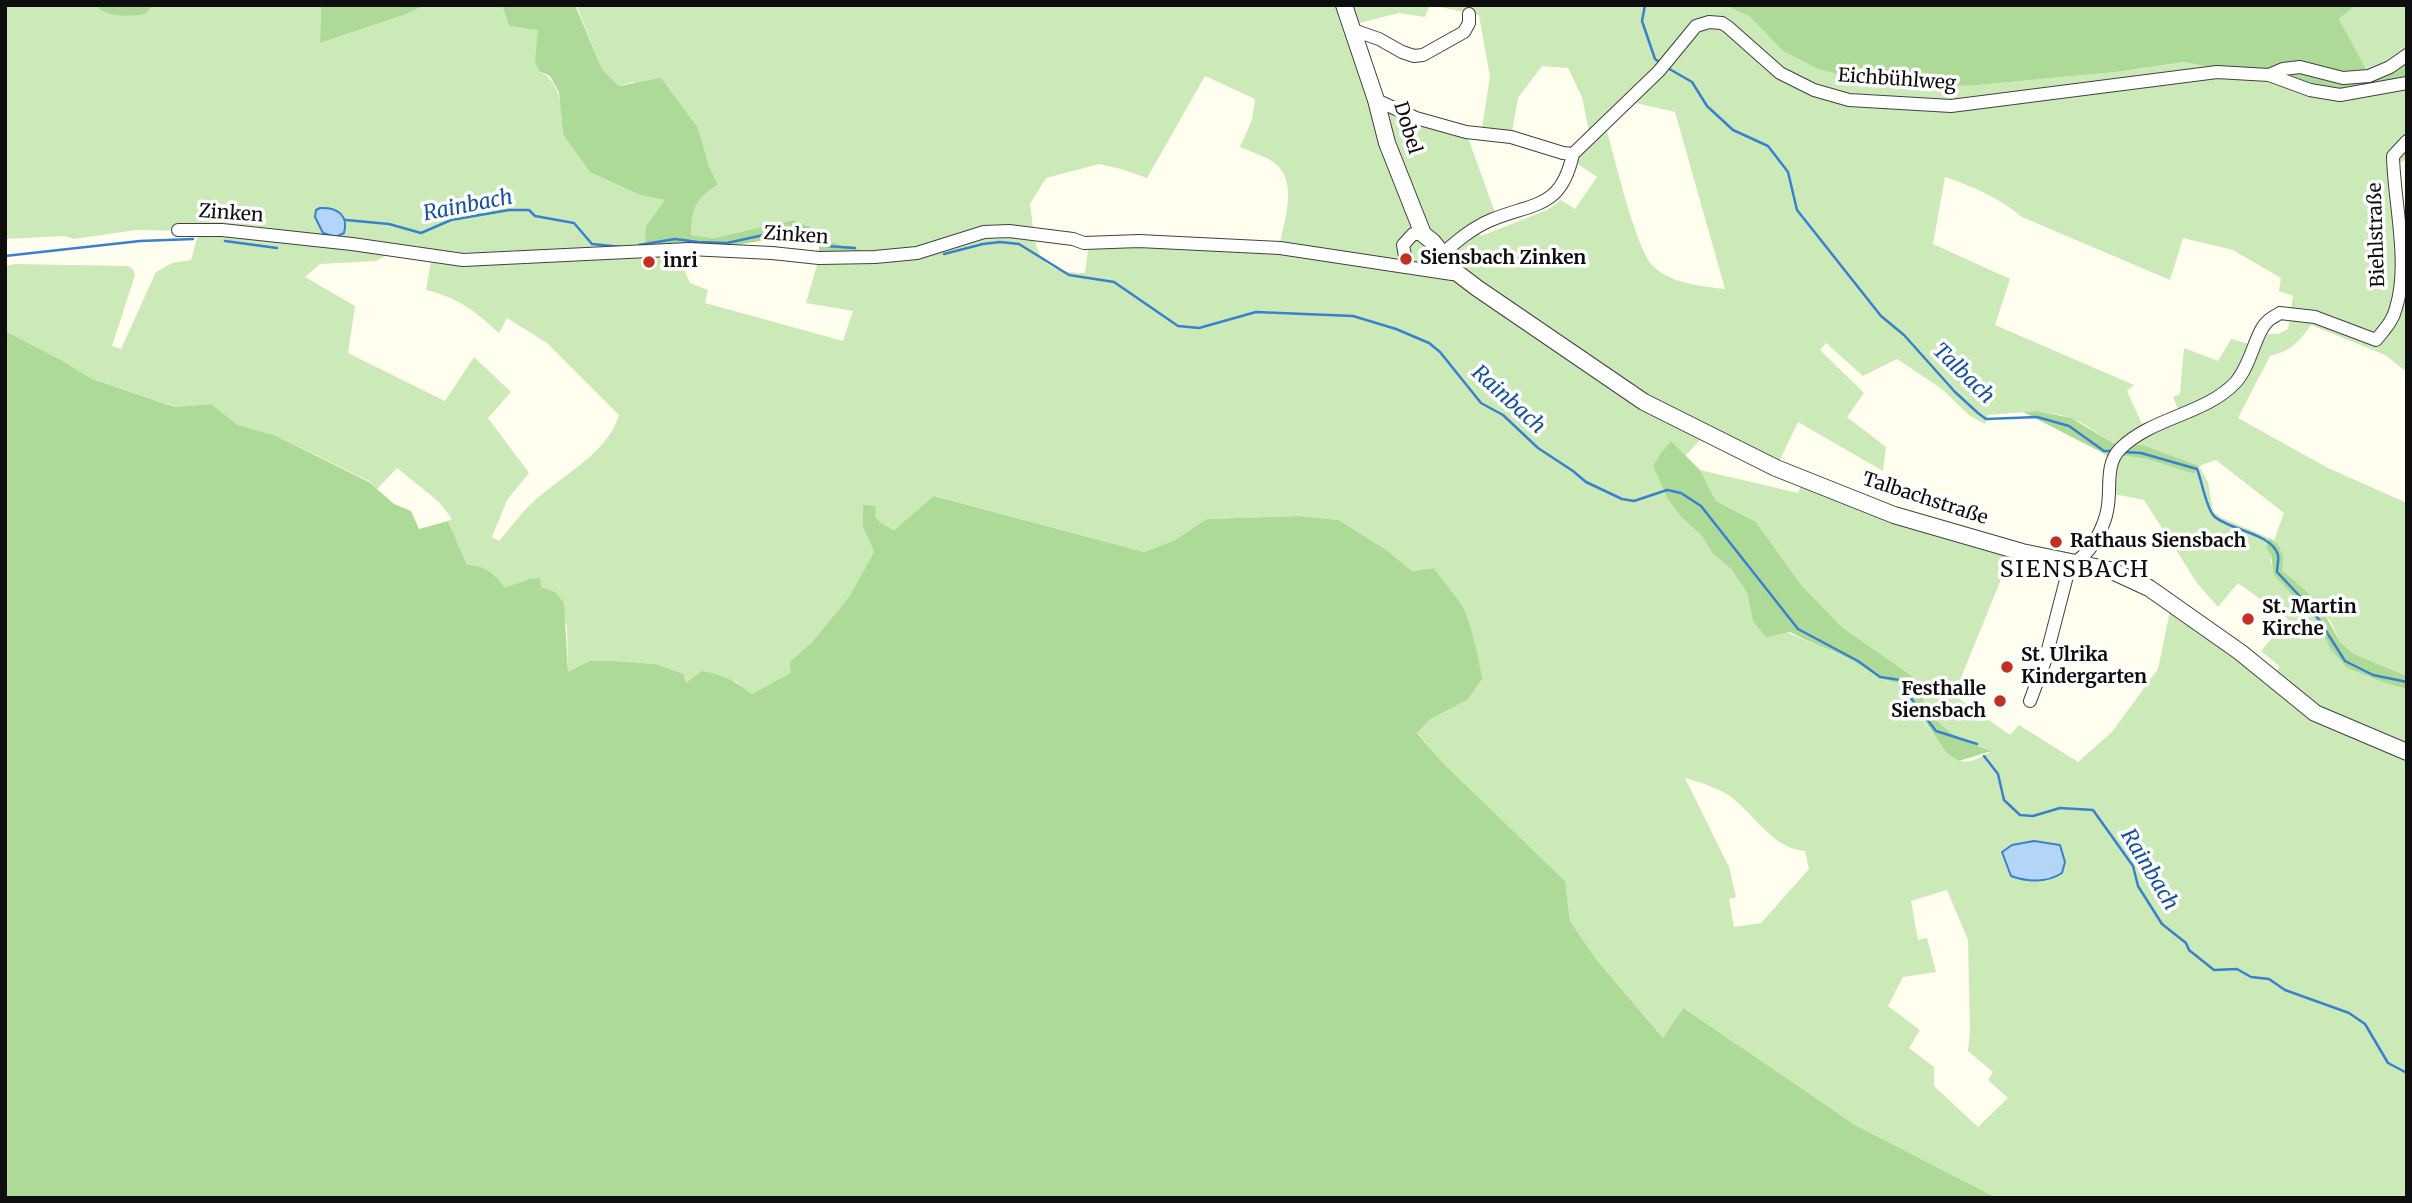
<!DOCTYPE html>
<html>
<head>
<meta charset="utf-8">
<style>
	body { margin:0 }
	#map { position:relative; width:2412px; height:1203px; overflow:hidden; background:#fffeef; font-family:Merriweather,serif }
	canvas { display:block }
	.frame { position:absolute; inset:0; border:7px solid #0e0e0e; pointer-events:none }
</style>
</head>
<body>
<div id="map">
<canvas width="2412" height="1203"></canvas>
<div class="frame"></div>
</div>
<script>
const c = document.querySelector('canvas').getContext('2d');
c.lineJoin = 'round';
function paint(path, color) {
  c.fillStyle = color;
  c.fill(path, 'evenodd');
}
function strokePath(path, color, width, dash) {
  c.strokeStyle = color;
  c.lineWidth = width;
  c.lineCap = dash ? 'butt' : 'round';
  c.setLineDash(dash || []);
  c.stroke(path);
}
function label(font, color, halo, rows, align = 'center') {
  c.font = font + ' Merriweather,serif';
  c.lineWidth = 7;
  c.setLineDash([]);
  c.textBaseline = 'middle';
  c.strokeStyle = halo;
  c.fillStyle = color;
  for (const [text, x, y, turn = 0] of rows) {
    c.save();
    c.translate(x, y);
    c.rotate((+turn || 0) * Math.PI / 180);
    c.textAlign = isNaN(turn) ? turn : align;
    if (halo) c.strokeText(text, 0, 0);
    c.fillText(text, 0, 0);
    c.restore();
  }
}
const green = new Path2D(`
	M 5,5 L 95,5 L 99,9 L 146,14 L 153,5 L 321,5 L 320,43 L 404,15 L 426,5 L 502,5 L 509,26 L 538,29 L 539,71 C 564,84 560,109 563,134 L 641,195 L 666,200 L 646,226 L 676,250 L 690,283 L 708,290 L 705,303 L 843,341 L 853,311 L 806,303 L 819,258 L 865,250 L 842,246 L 830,241 L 820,231 L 793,220 L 714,238 L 690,235 C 691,208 696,199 718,183 L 709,166 L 698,128 L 633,82 L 619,86 L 602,69 L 576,5 L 1724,5 L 1749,16 L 1783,51 L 1816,68 L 1967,86 L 2116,72 L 2184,62 L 2217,68 L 2407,85 L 2407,159 L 2395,165 L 2407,249 L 2407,372 L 2385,355 L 2311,325 C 2299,342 2291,351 2270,356 L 2238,418 L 2328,468 L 2407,503 L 2407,676 L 2354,654 L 2340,642 L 2331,622 L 2282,570 L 2282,551 L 2274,540 L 2284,513 L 2216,460 L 2199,466 L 2208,482 L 2213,511 L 2220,517 L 2269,538 L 2266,548 L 2271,555 L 2271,563 L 2315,619 L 2331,650 L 2347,668 L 2385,683 L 2407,689 L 2407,1198 L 1997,1198 L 1855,1125 L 1682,1009 L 1664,1039 L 1596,959 L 1570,921 L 1565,881 L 1442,762 L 1417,732 L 1429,720 L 1467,700 L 1462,606 L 1445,586 L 1434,568 L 1412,571 L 1388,551 L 1339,520 L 1299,516 L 1208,519 L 1175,540 L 1144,552 L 935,496 L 894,530 L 881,523 L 875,516 L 863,527 L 874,552 L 849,597 L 812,642 L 791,662 L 792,673 L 752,694 L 735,681 L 686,683 L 655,664 L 615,661 L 589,661 L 568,672 L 567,627 L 555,592 L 541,587 L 529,579 L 505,589 C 495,574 485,565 467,565 L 448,521 L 452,519 L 439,502 L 397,468 L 377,489 L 369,481 L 274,435 L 238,425 L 211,404 L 176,407 L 92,379 L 61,360 L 5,331 L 5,266 L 15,264 L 128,266 L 133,269 L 135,275 L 112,346 L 121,349 L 156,272 L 172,263 L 191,260 L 199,231 L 136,230 L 74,239 L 65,236 L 5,239 ZM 1430,5 L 1479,15 L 1490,77 L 1481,134 L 1511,137 L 1518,98 L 1542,66 L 1568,68 L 1582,97 L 1590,136 L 1572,160 L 1597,177 L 1575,209 L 1561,200 L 1547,210 L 1481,236 L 1476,228 L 1497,218 L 1466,132 L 1376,100 L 1351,25 L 1399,13 L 1425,17 ZM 1205,76 L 1255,99 L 1252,120 L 1240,147 C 1250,151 1261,155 1270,160 C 1301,178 1284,221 1279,248 L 1089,243 L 1085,273 C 1033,273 1036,247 1030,204 L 1046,178 L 1099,164 L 1121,169 L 1147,178 ZM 1627,101 L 1675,112 L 1725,289 C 1702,286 1671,284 1653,266 C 1636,250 1613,152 1605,123 ZM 1945,177 C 1974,187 1998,197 2022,217 L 2170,280 L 2183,238 L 2233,250 L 2281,278 L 2279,291 L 2293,296 L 2288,329 L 2278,334 L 2268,334 L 2260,347 L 2231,339 L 2218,361 L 2184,348 L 2180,394 L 2173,397 L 2181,416 L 2146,433 L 2127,391 L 2134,385 L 1995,325 L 2010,279 L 1933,244 ZM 394,251 L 432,256 L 426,290 C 459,298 475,311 499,333 L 507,318 L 547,343 L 619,415 C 607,455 560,476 531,504 C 519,515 510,529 499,541 L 492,537 L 507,500 L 529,473 L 488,418 L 511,392 L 474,357 L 445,401 L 348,353 L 355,306 L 305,277 L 320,264 L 376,261 ZM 1826,343 L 1863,376 L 1897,359 L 1942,389 L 1970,416 L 1985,424 L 1988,415 L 2038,411 L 2061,415 L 2080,422 L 2113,443 L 2143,445 L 2198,466 L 2194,474 L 2147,459 L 2103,453 L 2113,460 L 2114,494 L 2144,500 L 2197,583 L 2218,607 L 2238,583 L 2288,619 L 2261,651 L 2280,667 L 2266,681 L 2171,606 L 2158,669 L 2112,732 L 2078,762 L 2019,725 L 2010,735 L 1954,695 L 2010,557 L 1802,483 L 1798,493 L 1700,470 L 1716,501 L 1756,522 L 1802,586 L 1843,628 L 1926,685 L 1921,693 C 1938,734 1955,735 1990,752 C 1979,758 1972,763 1960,761 C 1948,759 1906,696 1898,683 C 1873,679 1874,672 1854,662 C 1822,646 1788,632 1753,621 L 1747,593 L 1732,570 L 1712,553 L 1702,536 L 1681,517 L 1667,498 L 1653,466 L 1671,442 L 1685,456 L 1706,434 L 1776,468 L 1798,422 L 1883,471 L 1886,447 L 1847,417 L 1864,393 L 1820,350 ZM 1685,778 C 1701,783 1717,787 1731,797 C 1755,815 1773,849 1805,851 L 1809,869 L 1761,923 L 1734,927 L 1729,899 L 1736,897 L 1729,867 ZM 2034,841 L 2054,843 L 2046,879 L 2040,879 L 2023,842 ZM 1947,890 L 1968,940 L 1970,1030 L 1968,1051 L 1993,1072 L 1988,1080 L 2008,1098 L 1978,1127 L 1934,1086 L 1934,1067 L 1909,1048 L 1920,1030 L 1888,1006 L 1903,977 L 1936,972 L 1927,938 L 1918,940 L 1911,901 Z
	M 2356,5 L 2407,5 L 2407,55 L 2369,76 L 2339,19 Z`);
const forest = new Path2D(`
	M 95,5 L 153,5 L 146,14 C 129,16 108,19 95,5 Z
	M 321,5 L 426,5 L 404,15 L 320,43 Z
	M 502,5 L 575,5 L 602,69 L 619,86 L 661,78 L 698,128 L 709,166 L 718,184 C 696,199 691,208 691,235 L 714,238 L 793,220 L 820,231 L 830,241 L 842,246 L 865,250 L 875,257 L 819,258 L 819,246 L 815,238 L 801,234 L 731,246 L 645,252 L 646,226 L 665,200 L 641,195 L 590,172 L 563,134 L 559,92 L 550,76 L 539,71 L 535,61 L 538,30 L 509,26 Z
	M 1724,5 L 2356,5 L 2339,19 L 2369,75 L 2407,55 L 2407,82 L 2340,93 L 2184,62 L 2116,72 L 1967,86 L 1851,78 L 1816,68 L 1783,51 L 1749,16 Z
	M 5,331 L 61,360 L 92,379 L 175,407 L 211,404 L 238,425 L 274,435 L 369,482 L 394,504 L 411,511 L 419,529 L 448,521 L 467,565 C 485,565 495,574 505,588 L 529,579 L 540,578 L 541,587 L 555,592 L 564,603 L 568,672 L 589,661 L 615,661 L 655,664 L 683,674 L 686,683 L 702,671 C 723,675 736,681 752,694 L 791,673 L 790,662 L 812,642 L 849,597 L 874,552 L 863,527 L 863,505 L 876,506 L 875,516 L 881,523 L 894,530 L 934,496 L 1144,552 L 1175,540 L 1207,519 L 1299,516 L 1339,520 L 1388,551 L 1412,571 L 1434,568 C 1442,581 1453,592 1461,604 C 1470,618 1480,662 1482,679 L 1467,700 L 1429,720 L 1417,733 L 1442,762 L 1565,881 L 1570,921 L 1596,959 L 1663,1038 L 1683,1008 L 1855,1125 L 1997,1198 L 5,1198 Z
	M 2038,411 L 2071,418 L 2113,443 L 2143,445 L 2199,466 L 2194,474 L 2147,459 L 2103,453 L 2023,412 Z
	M 1671,441 L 1700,470 L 1716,501 L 1756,522 L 1802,586 L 1843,628 L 1927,686 L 1921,694 C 1936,729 1957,739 1991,751 L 1959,761 L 1947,753 L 1898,683 C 1876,679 1875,674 1858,664 C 1836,651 1812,644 1790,632 L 1766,637 L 1753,621 L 1747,593 L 1732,570 L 1712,553 L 1702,536 L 1681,517 L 1667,498 L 1653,466 L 1661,453 Z
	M 2269,538 C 2282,544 2285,557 2282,570 L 2318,602 L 2340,642 L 2354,654 L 2407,676 L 2407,689 L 2385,683 L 2347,668 L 2331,650 L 2315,619 L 2274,575 L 2271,555 L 2266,548 Z`);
const water = new Path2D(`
	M 320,208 C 337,207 349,215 344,233 L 336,237 L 323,233 L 315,217 L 316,210 Z
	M 2034,841 L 2060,845 L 2065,862 L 2062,873 C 2047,883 2027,882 2011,876 L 2002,852 L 2012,845 Z`);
const stream = new Path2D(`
	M 1645,5 L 1642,21 L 1655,59 L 1661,63
	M 1666,67 L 1692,82 L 1707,106 L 1733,130 L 1768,146 L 1788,172 L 1797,210 L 1881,316 L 1904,335 L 1955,392 L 1978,413 L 1986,419 L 2037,417 L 2055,422 L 2069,426 L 2104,451 L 2113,451
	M 346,220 L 389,224 L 421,233 L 451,220 L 509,210 L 529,210 L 535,216 L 574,223 L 592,244 L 622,247
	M 225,241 L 277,248
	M 639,245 L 675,239 L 698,242 L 727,243 L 791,229 L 806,229 L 816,234 L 827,246 L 855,248
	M 944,254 L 983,244 L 1000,242 L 1019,244 L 1069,275 L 1114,282 L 1178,326 L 1199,328 L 1256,312 L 1353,316 L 1396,329 L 1429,343 L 1440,352 L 1481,403 L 1503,415 L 1538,448 L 1573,471 L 1586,482 L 1622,499 L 1634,501 L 1667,490 L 1681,493 L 1701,506 L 1798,629 L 1858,661 L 1880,677 L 1900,680 L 1907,687 L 1910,697 L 1936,731 L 1977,744
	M 5,256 L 140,241 L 193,239
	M 2123,452 L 2141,453 L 2197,469 C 2202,481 2206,508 2214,516 C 2228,530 2272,533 2278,555 C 2279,560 2277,567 2277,572 L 2312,609 L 2345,661 L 2373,675 L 2407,682
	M 1984,756 L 1998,774 L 2004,800 L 2020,815 L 2033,816 L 2060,808 L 2093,810 L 2133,866 L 2138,886 L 2162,924 L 2186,943 L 2189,950 L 2214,970 L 2237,969 L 2251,977 L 2269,979 L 2285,990 L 2349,1013 L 2365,1024 L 2388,1063 L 2407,1073`);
const minor = new Path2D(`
	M 1353,30 L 1379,39 L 1402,52 L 1414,56 L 1423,55 L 1464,32 L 1469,23 L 1469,14
	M 2269,75 L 2310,90 L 2340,95 L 2407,83
	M 1376,100 L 1416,118 L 1466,132 L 1511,137 L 1563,153 L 1573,154
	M 178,230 L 222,230 L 352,244 L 463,260 L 689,249 L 772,253 L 819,258 L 875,257 L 917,253 L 984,232 L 1009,231 L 1073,239 L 1084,243 L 1139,241 L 1280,248 L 1452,274 L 1456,272
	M 1442,254 C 1457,241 1472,228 1491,220 C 1535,202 1561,209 1573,154 L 1659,71 L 1696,26 L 1709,22 L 1722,23 L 1728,27 L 1780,73 L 1814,90 L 1849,100 L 1951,106 L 2217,72 L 2269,75 L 2283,69 L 2300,67 L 2343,78 L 2369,76 L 2390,67 L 2407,55
	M 1407,267 L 1403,245 L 1413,234 L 1423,234
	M 2030,701 L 2045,661 L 2068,572 C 2074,560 2078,562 2086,553 C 2095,544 2105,523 2107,511 C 2112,491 2104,465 2120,449 C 2152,417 2204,415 2235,383 C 2251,366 2255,333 2267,322 C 2270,318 2276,316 2280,313 L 2315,317 L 2376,340 C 2384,330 2393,321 2396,308 C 2410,263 2394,203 2393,156 L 2407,141`);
const tertiary = new Path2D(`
	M 1344,5 L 1376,100 L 1387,143 L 1423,234 L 1433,242 L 1456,272 L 1477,288 L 1644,402 L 1776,468 L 1894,515 L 2022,552 L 2110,570 L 2149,588 L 2240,652 L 2315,713 L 2407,752`);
const markers = [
	[1406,259,7,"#c13023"],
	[649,262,7,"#c13023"],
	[2056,542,7,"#c13023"],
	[2248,619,7,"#c13023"],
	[2007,667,7,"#c13023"],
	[2000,701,7,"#c13023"]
];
const streetNames = [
	["Eichbühlweg",1897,80,4],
	["Dobel",1407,128,73],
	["Zinken",231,214,4],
	["Biehlstraße",2377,235,-92],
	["Zinken",796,236,4],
	["Talbachstraße",1925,499,18]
];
const poiNames = [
	["Siensbach Zinken",1420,259],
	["inri",663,262],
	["Rathaus Siensbach",2070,542],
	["St. Martin",2262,608],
	["Kirche",2262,630],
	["St. Ulrika",2021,656],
	["Kindergarten",2021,678],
	["Festhalle",1986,690,"right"],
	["Siensbach",1986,712,"right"]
];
const waterNames = [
	["Rainbach",468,206,-11],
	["Talbach",1963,374,44],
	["Rainbach",1508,400,42],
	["Rainbach",2149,870,59]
];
const quarterNames = [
	["SIENSBACH",2075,570]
];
paint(green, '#cceab8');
paint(forest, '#addb97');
paint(water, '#b3d5f7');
strokePath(water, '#3980cf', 2);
strokePath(stream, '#3980cf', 2.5);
strokePath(minor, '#414141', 14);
strokePath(tertiary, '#414141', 18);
strokePath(minor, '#fff', 12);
strokePath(tertiary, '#fff', 16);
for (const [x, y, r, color] of markers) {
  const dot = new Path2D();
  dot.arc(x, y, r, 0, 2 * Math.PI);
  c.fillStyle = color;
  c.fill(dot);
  strokePath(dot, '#fff', 2.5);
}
label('19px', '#0e0e0e', '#fff', streetNames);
label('bold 19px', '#0e0e0e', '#fff', poiNames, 'left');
label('italic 21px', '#1552a2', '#fff', waterNames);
c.letterSpacing = '2px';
label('23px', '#0e0e0e', '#fff', quarterNames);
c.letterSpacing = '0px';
</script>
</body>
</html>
